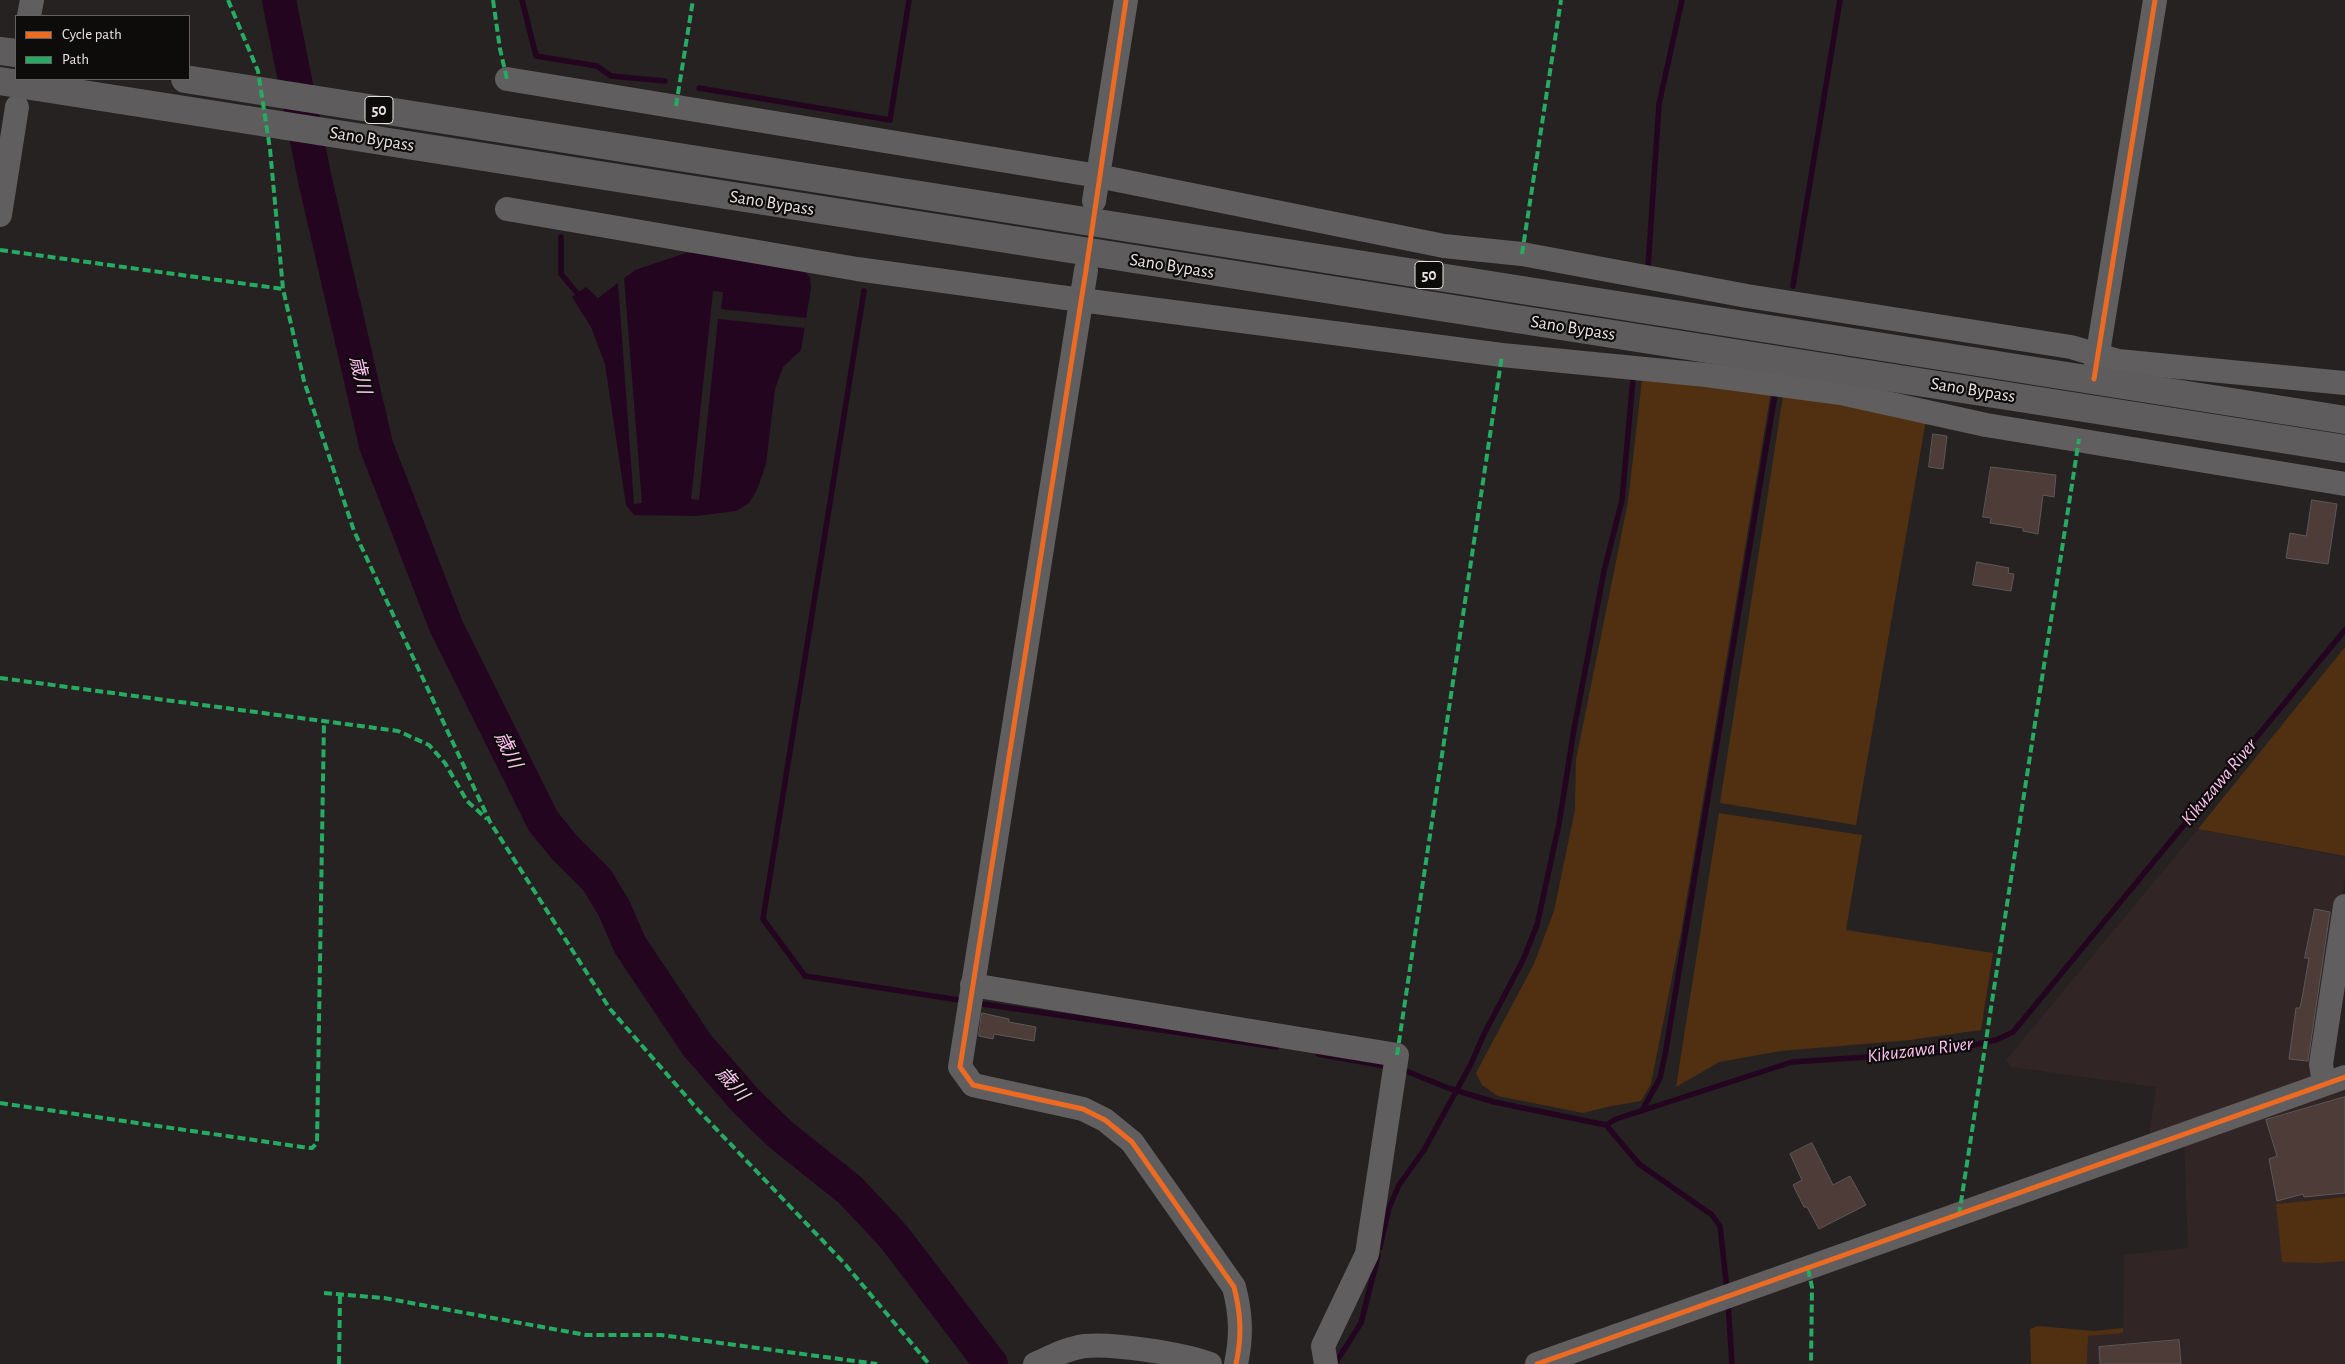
<!DOCTYPE html>
<html>
<head>
<meta charset="utf-8">
<style>
	body { margin:0 }
	#map { position:relative; width:2345px; height:1364px; overflow:hidden; background:#262222; font-family:"Alegreya Sans",sans-serif }
	canvas { display:block }
	.legend { position:absolute; left:15px; top:15px; width:175px; height:65px; box-sizing:border-box; background:#0e0b0b; border:1px solid #666161; margin:0; padding:6px 9px; list-style:none; font-size:15px; color:#e9e3e3 }
	.legend li { display:flex; align-items:center; gap:10px; height:25px }
	.legend b { width:25px; border:1px solid #666161 }
</style>
</head>
<body>
<div id="map">
<canvas width="2345" height="1364"></canvas>
<ul class="legend">
<li><b style="height:6px;background:#ed6a23"></b>Cycle path</li>
<li><b style="height:6px;background:#26ab63"></b>Path</li>
</ul>
</div>
<script>
const c = document.querySelector('canvas').getContext('2d');
c.lineJoin = 'round';
function paint(path, color) {
  c.fillStyle = color;
  c.fill(path, 'evenodd');
}
function strokePath(path, color, width, dash) {
  c.strokeStyle = color;
  c.lineWidth = width;
  c.lineCap = dash ? 'butt' : 'round';
  c.setLineDash(dash || []);
  c.stroke(path);
}
function label(font, color, halo, rows, align = 'center') {
  c.font = font + ' "Alegreya Sans","Noto Sans JP",sans-serif';
  c.lineWidth = 4.5;
  c.setLineDash([]);
  c.textBaseline = 'middle';
  c.strokeStyle = halo;
  c.fillStyle = color;
  for (const [text, x, y, turn = 0] of rows) {
    c.save();
    c.translate(x, y);
    c.rotate((+turn || 0) * Math.PI / 180);
    c.textAlign = isNaN(turn) ? turn : align;
    if (halo) c.strokeText(text, 0, 0);
    c.fillText(text, 0, 0);
    c.restore();
  }
}
const built = new Path2D(`
	M 2198,829 L 2345,857 L 2345,877 L 2316,1065 L 2317,1078 L 2149,1137 L 2156,1087 L 2011,1067 L 2006,1060 Z
	M 2345,1085 L 2345,1197 L 2276,1204 L 2322,1263 L 2345,1261 L 2345,1364 L 2087,1364 L 2088,1336 L 2123,1332 L 2124,1255 L 2188,1248 L 2184,1142 Z`);
const green = new Path2D(`
	M 1642,380 L 1771,391 L 1681,932 L 1651,1084 L 1641,1101 L 1611,1106 L 1583,1113 L 1498,1096 L 1482,1085 L 1476,1073 L 1534,964 L 1554,911 L 1575,810 L 1576,760 L 1628,502 Z
	M 1783,396 L 1844,403 L 1926,420 L 1856,825 L 1720,803 Z
	M 2345,647 L 2345,856 L 2198,829 Z
	M 1719,813 L 1862,835 L 1846,930 L 1993,953 L 1981,1030 L 1910,1040 L 1781,1051 L 1719,1062 L 1676,1087 Z
	M 2345,1197 L 2345,1261 L 2322,1263 L 2282,1262 L 2276,1204 Z
	M 2038,1326 L 2094,1331 L 2123,1328 L 2123,1333 L 2088,1336 L 2087,1364 L 2031,1364 L 2030,1329 Z`);
const water = new Path2D(`
	M 686,253 L 703,253 L 803,270 L 810,277 L 811,288 L 801,350 L 783,367 L 775,389 L 766,464 L 757,490 L 749,503 L 736,511 L 696,516 L 634,515 L 626,505 L 605,364 L 591,327 L 572,297 L 586,287 L 598,298 L 635,270 Z`);
const pier = new Path2D(`
	M 624,278 L 642,503 L 634,504 L 618,283 Z
	M 713,291 L 723,292 L 721,309 L 806,318 L 805,328 L 718,319 L 699,500 L 691,499 Z`);
const stream = new Path2D(`
	M 522,0 L 536,56 L 597,66 L 611,76 L 665,81
	M 699,88 L 890,120 L 909,0
	M 561,237 L 561,274 L 577,293
	M 1648,267 L 1659,104 L 1682,0
	M 1793,286 L 1840,0
	M 864,291 L 763,919 L 805,976 L 965,1001
	M 976,1003 L 1277,1047
	M 1318,1054 L 1390,1067
	M 1401,1069 L 1448,1088 L 1494,1102 L 1606,1125
	M 1642,1111 L 1660,1078 L 1665,1055 L 1775,394
	M 1380,1247 L 1389,1208 L 1399,1185 L 1424,1150 L 1471,1064 L 1484,1034 L 1523,960 L 1537,925 L 1559,824 L 1574,729 L 1604,571 L 1622,500 L 1633,379
	M 1727,1290 L 1720,1226 L 1712,1215 L 1639,1164 L 1606,1125 L 1616,1119 L 1792,1062 L 1942,1052 L 1996,1040 L 2013,1032 L 2345,630
	M 1728,1302 L 1732,1364
	M 1335,1364 L 1361,1323 L 1378,1256`);
const river = new Path2D(`
	M 279,0 L 315,180 L 376,445 L 446,626 L 543,821 L 565,848 L 597,880 L 614,908 L 630,945 L 697,1045 L 746,1101 L 781,1135 L 850,1190 L 894,1237 L 991,1364`);
const building = new Path2D(`
	M 1933,434 L 1947,436 L 1943,469 L 1929,467 Z
	M 1991,467 L 2056,475 L 2054,497 L 2043,495 L 2038,534 L 2023,531 L 2023,528 L 1990,523 L 1991,518 L 1983,517 Z
	M 2312,500 L 2337,504 L 2328,564 L 2286,558 L 2290,533 L 2306,536 Z
	M 1977,562 L 2009,568 L 2008,573 L 2014,574 L 2011,591 L 1973,585 Z
	M 2315,909 L 2330,912 L 2308,1061 L 2289,1059 L 2296,1008 L 2300,1008 L 2303,993 L 2309,958 L 2305,958 Z
	M 982,1013 L 1009,1019 L 1009,1022 L 1036,1027 L 1034,1041 L 994,1034 L 993,1039 L 979,1036 Z
	M 2345,1097 L 2345,1193 L 2304,1197 L 2303,1194 L 2277,1201 L 2269,1159 L 2277,1156 L 2266,1120 Z
	M 1812,1143 L 1833,1185 L 1850,1176 L 1866,1205 L 1819,1229 L 1807,1207 L 1804,1207 L 1793,1185 L 1802,1180 L 1790,1154 Z
	M 2179,1340 L 2181,1364 L 2100,1364 L 2099,1347 Z`);
const minor = new Path2D(`
	M 29,16 L 32,0
	M 507,79 L 1098,176 L 1444,246 L 1522,254 L 1747,296 L 2071,347 L 2118,361 L 2345,383
	M 1094,201 L 1126,0
	M 507,209 L 857,269 L 1081,300 L 1502,355 L 1706,375 L 1841,393 L 1986,425 L 2345,484
	M 0,215 L 17,107
	M 1086,270 L 960,1067 L 973,1085 L 1083,1109 L 1105,1120 L 1132,1142 L 1234,1287 C 1241,1314 1242,1336 1236,1364
	M 2095,371 L 2155,0
	M 972,985 L 1397,1055 L 1367,1254 L 1323,1346 L 1326,1364
	M 2324,1083 L 2321,1064 L 2345,906
	M 1035,1364 C 1051,1357 1068,1348 1085,1346 C 1113,1343 1183,1354 1210,1364
	M 1537,1364 L 2345,1077`);
const highway = new Path2D(`
	M 0,51 L 16,53
	M 185,79 L 2345,420
	M 0,81 L 2345,449`);
const quiet = new Path2D(`
	M 228,0 L 258,71 L 270,149 L 283,289 L 304,381 L 354,531 L 490,822 L 610,1009 L 699,1111 L 844,1263 L 929,1364
	M 493,0 L 500,49 L 507,79
	M 676,106 L 693,0
	M 0,250 L 283,289
	M 1522,254 L 1561,0
	M 0,678 L 398,731 L 429,745 L 445,763 L 467,801 L 487,819
	M 1397,1055 L 1502,355
	M 0,1103 L 302,1147 L 312,1148 L 317,1143 L 324,721
	M 1959,1215 L 2079,439
	M 1808,1269 L 1812,1287 L 1811,1364
	M 324,1293 L 384,1298 L 586,1335 L 661,1335 L 877,1364
	M 339,1364 L 340,1295`);
const cycleway = new Path2D(`
	M 1126,0 L 1086,270 L 960,1067 L 973,1085 L 1083,1109 L 1105,1120 L 1132,1142 L 1234,1287 C 1241,1314 1242,1336 1236,1364
	M 2094,379 L 2155,0
	M 1537,1364 L 2345,1077`);
const shields = [
	[379,110,28],
	[1429,275,28]
];
const shieldNames = [
	["50",379,110],
	["50",1429,275]
];
const streetNames = [
	["Sano Bypass",372,139,9],
	["Sano Bypass",772,203,9],
	["Sano Bypass",1172,266,9],
	["Sano Bypass",1573,328,9],
	["Sano Bypass",1973,390,9]
];
const waterNames = [
	["歳川",360,375,77],
	["歳川",508,750,64],
	["Kikuzawa River",2219,782,-50],
	["Kikuzawa River",1920,1050,-7],
	["歳川",732,1084,49]
];
paint(built, '#322525');
paint(green, '#513011');
paint(water, '#23051f');
paint(pier, '#262222');
strokePath(stream, '#23051f', 5.5);
strokePath(river, '#23051f', 34);
paint(building, '#4d3c37');
strokePath(building, '#5c5958', 1);
strokePath(minor, '#605e5e', 24);
strokePath(highway, '#5e5c5c', 28);
strokePath(quiet, '#26ab63', 4, [8, 4]);
strokePath(cycleway, '#ed6a23', 5);
for (const [x, y, w] of shields) {
  const box = new Path2D();
  box.roundRect(x - w / 2, y - 13.5, w, 27, 4);
  c.fillStyle = '#0e0b0b';
  c.fill(box);
  strokePath(box, '#e9e3e3', 1);
}
label('bold 16px', '#e9e3e3', null, shieldNames);
label('18px', '#e9e3e3', '#0e0b0b', streetNames);
label('italic 19px', '#ffc3f3', '#0e0b0b', waterNames);
</script>
</body>
</html>
